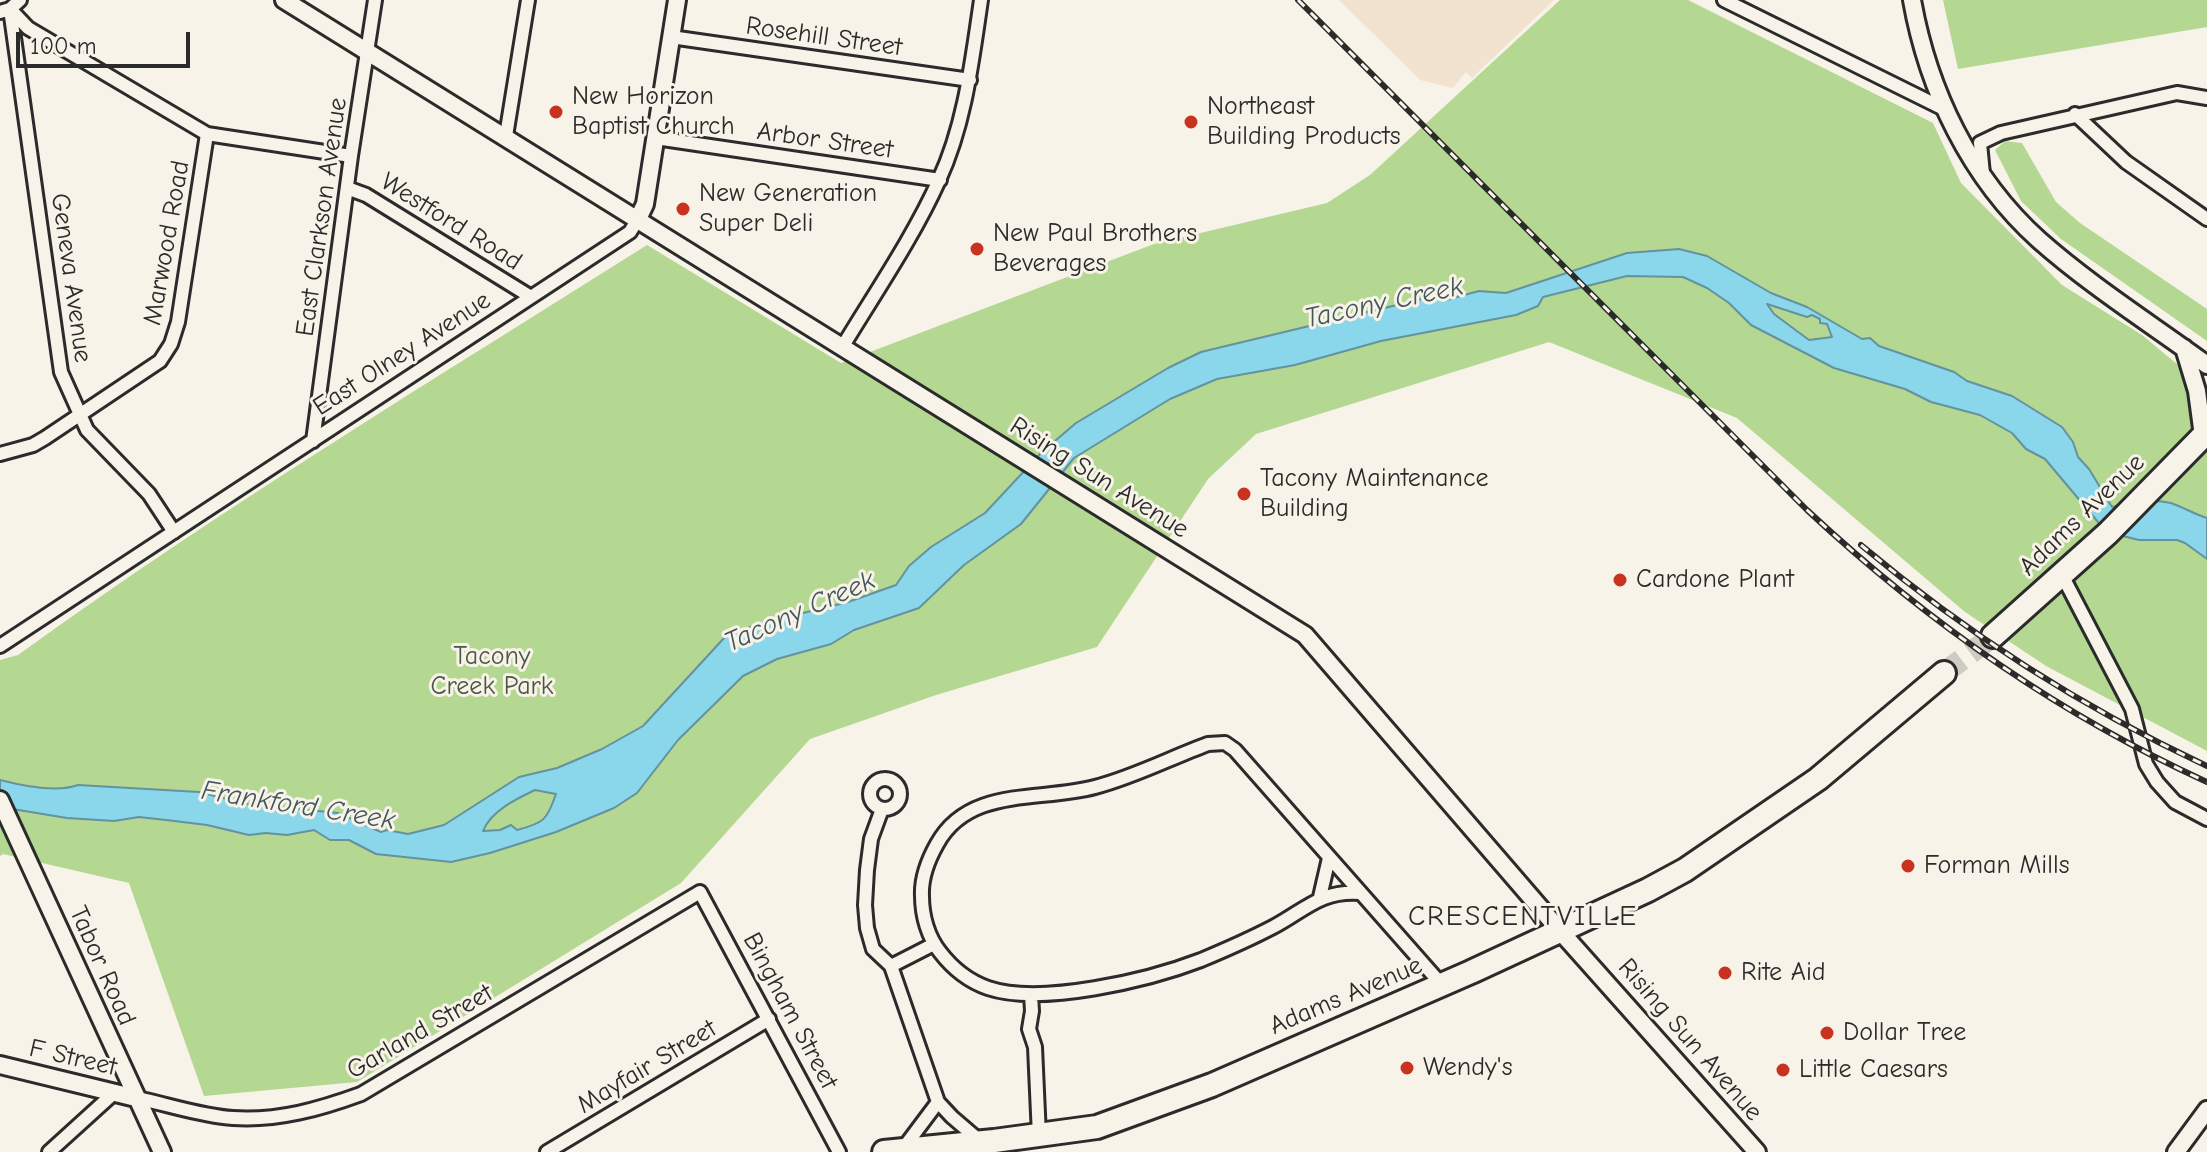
<!DOCTYPE html>
<html>
<head>
<meta charset="utf-8">
<style>
	body { margin:0 }
	#map { position:relative; width:2207px; height:1152px; overflow:hidden; background:#f7f3e8; font-family:"Comic Neue",sans-serif }
	canvas { display:block }
	.scale { position:absolute; left:16px; top:32px; width:174px; height:36px; box-sizing:border-box; border:4px solid #2b2b2b; border-top:0; padding-left:10px; font-size:24px; line-height:28px; white-space:nowrap; color:#2b2b2b; -webkit-text-stroke:6px #f7f3e8; paint-order:stroke }
</style>
</head>
<body>
<div id="map">
<canvas width="2207" height="1152"></canvas>
<div class="scale">100 m</div>
</div>
<script>
const c = document.querySelector('canvas').getContext('2d');
c.lineJoin = 'round';
function paint(path, color) {
  c.fillStyle = color;
  c.fill(path, 'evenodd');
}
function strokePath(path, color, width, dash) {
  c.strokeStyle = color;
  c.lineWidth = width;
  c.lineCap = dash ? 'butt' : 'round';
  c.setLineDash(dash || []);
  c.stroke(path);
}
function label(font, color, halo, rows, align = 'center') {
  c.font = font + ' "Comic Neue",sans-serif';
  c.lineWidth = 6;
  c.setLineDash([]);
  c.textBaseline = 'middle';
  c.strokeStyle = halo;
  c.fillStyle = color;
  for (const [text, x, y, turn = 0] of rows) {
    c.save();
    c.translate(x, y);
    c.rotate((+turn || 0) * Math.PI / 180);
    c.textAlign = isNaN(turn) ? turn : align;
    if (halo) c.strokeText(text, 0, 0);
    c.fillText(text, 0, 0);
    c.restore();
  }
}
const built = new Path2D(`
	M 1339,0 L 1554,0 L 1472,78 L 1466,72 L 1453,88 L 1420,80 Z`);
const green = new Path2D(`
	M 1560,0 L 1688,0 L 1933,123 L 1961,183 L 2062,285 L 2142,335 L 2207,389 L 2207,751 L 2046,666 L 1965,612 L 1737,418 L 1549,342 L 1256,434 L 1208,479 L 1097,647 L 936,695 L 810,739 L 681,883 L 357,1082 L 204,1096 L 129,883 L 3,854 L 0,856 L 0,660 L 18,655 C 221,508 435,379 647,245 L 841,363 L 1154,244 L 1327,203 L 1370,175 Z
	M 1943,0 L 2207,0 L 2207,27 L 1958,69 Z
	M 2005,141 L 2022,143 L 2056,202 L 2080,223 L 2207,309 L 2207,341 L 2061,239 L 2021,201 L 1995,150 Z`);
const water = new Path2D(`
	M 1679,249 L 1707,256 L 1771,293 L 1807,307 L 1862,339 L 1870,338 L 1879,346 L 1954,372 L 1967,381 L 2012,396 L 2062,427 L 2073,442 L 2078,457 L 2089,469 L 2112,507 C 2132,503 2150,498 2171,503 C 2183,507 2194,514 2207,518 L 2207,559 L 2185,543 L 2177,540 L 2139,540 L 2119,535 L 2098,522 L 2045,459 L 2026,449 L 2012,433 L 1980,415 L 1931,402 L 1905,389 L 1834,368 L 1751,325 L 1729,303 L 1707,288 L 1683,277 L 1627,276 L 1543,297 L 1538,306 L 1516,315 L 1381,341 L 1295,365 L 1217,379 L 1170,399 L 1074,458 L 1021,524 L 964,565 L 919,608 L 854,630 L 831,644 L 777,659 L 743,676 L 678,740 L 637,793 L 614,808 L 556,832 L 490,853 L 451,862 L 376,854 L 349,840 L 330,840 L 314,830 L 287,835 L 266,833 L 249,835 L 207,825 L 166,820 L 139,817 L 114,821 L 67,818 L 0,807 L 0,780 C 23,786 56,793 78,785 L 199,792 L 247,804 L 338,813 L 381,832 L 387,830 L 408,834 L 444,825 L 519,777 L 557,768 L 602,749 L 643,726 L 725,637 L 758,624 L 848,602 L 896,585 L 909,566 L 931,547 L 985,513 L 1042,452 L 1076,423 L 1168,368 L 1201,352 L 1426,298 L 1446,300 L 1479,291 L 1506,293 L 1627,253 ZM 1767,304 L 1807,317 L 1812,315 L 1820,319 L 1820,323 L 1827,324 L 1832,337 L 1809,340 L 1774,314 ZM 535,790 L 556,794 C 547,820 544,823 517,830 L 511,825 L 500,830 L 483,831 C 491,811 516,799 535,790 Z`);
const highwayTunnel = new Path2D(`
	M 1944,673 L 1993,636`);
const street = new Path2D(`
	M 1724,0 L 1944,109
	M 10,9 L 61,372 L 87,430 L 149,494 L 174,532
	M 10,9 L 28,28 L 207,134 L 351,156
	M 0,12 L 10,9 L 20,0
	M 671,37 L 970,80
	M 2075,114 L 2126,162 L 2207,219
	M 506,136 L 528,0
	M 656,138 L 940,180
	M 1983,174 L 1980,143 L 2001,133 L 2177,93 L 2207,98
	M 347,188 L 366,195 L 531,297
	M 843,346 C 875,293 914,236 939,180 C 965,124 972,61 981,0
	M 313,441 L 351,156 L 375,0
	M 0,454 L 33,445 L 45,438 L 160,361 L 171,344 L 178,322 L 207,134
	M 2062,575 L 2132,709 L 2146,764 L 2157,782 L 2175,802 L 2207,819
	M 0,646 L 630,232 L 638,219
	M870 794a15 15 0 1 1 30 0a15 15 0 1 1-30 0Z
	M 882,809 L 871,839 L 867,870 L 865,905 L 867,928 L 873,949 L 891,966 L 938,1102
	M 1360,893 C 1321,890 1305,910 1273,927 C 1250,939 1225,950 1201,960 C 1149,980 1041,1006 988,988 C 968,981 953,969 940,952 C 928,937 922,916 922,896 C 921,877 928,860 937,844 C 969,786 1040,802 1095,787 C 1134,777 1170,758 1208,744 L 1225,743 L 1235,750 L 1442,985
	M 1320,897 L 1329,858
	M 891,966 L 934,944
	M 1031,995 L 1032,1011 L 1029,1029 L 1035,1047 L 1039,1136
	M 136,1098 C 167,1104 201,1116 233,1118 C 278,1121 320,1109 361,1094 L 700,892 L 839,1152
	M 902,1150 L 938,1102 L 952,1117 L 980,1141
	M 49,1152 L 114,1093
	M 547,1152 L 769,1019`);
const secondary = new Path2D(`
	M 284,0 L 1305,635 L 1561,932 L 1757,1152
	M 1912,0 C 1928,90 1970,178 2039,240 C 2091,286 2151,324 2207,365
	M 638,219 L 645,204 L 677,0
	M 2184,348 L 2197,391 L 2203,436
	M 0,800 L 162,1152
	M 0,1065 L 136,1098
	M 2176,1152 L 2207,1110`);
const highway = new Path2D(`
	M 1993,636 L 2108,533 L 2207,432
	M 884,1152 L 994,1141 L 1097,1127 L 1212,1085 L 1471,972 L 1648,890 L 1685,870 L 1818,779 L 1944,673`);
const rail = new Path2D(`
	M 1298,0 L 1807,510 C 1926,621 2058,714 2207,782
	M 1861,545 C 1966,633 2083,708 2207,766`);
const markers = [
	[556,112,8,"#c8321e"],
	[1191,122,8,"#c8321e"],
	[683,209,8,"#c8321e"],
	[977,249,8,"#c8321e"],
	[1244,494,8,"#c8321e"],
	[1620,580,8,"#c8321e"],
	[1908,866,8,"#c8321e"],
	[1725,973,8,"#c8321e"],
	[1827,1033,8,"#c8321e"],
	[1407,1068,8,"#c8321e"],
	[1783,1070,8,"#c8321e"]
];
const streetNames = [
	["Rosehill Street",824,37,8],
	["Arbor Street",825,141,8],
	["East Clarkson Avenue",322,217,-82],
	["Westford Road",451,222,32],
	["Marwood Road",167,243,-80],
	["Geneva Avenue",71,278,82],
	["East Olney Avenue",402,354,-33],
	["Rising Sun Avenue",1099,478,32],
	["Adams Avenue",2082,515,-44],
	["Tabor Road",102,966,66],
	["Adams Avenue",1346,996,-23],
	["Bingham Street",790,1011,62],
	["Garland Street",420,1032,-30],
	["Rising Sun Avenue",1690,1040,49],
	["F Street",73,1058,13],
	["Mayfair Street",647,1067,-31]
];
const poiNames = [
	["New Horizon",572,97],
	["Baptist Church",572,127],
	["Northeast",1207,107],
	["Building Products",1207,137],
	["New Generation",699,194],
	["Super Deli",699,224],
	["New Paul Brothers",993,234],
	["Beverages",993,264],
	["Tacony Maintenance",1260,479],
	["Building",1260,509],
	["Cardone Plant",1636,580],
	["Forman Mills",1924,866],
	["Rite Aid",1741,973],
	["Dollar Tree",1843,1033],
	["Wendy's",1423,1068],
	["Little Caesars",1799,1070]
];
const parkNames = [
	["Tacony",492,657],
	["Creek Park",492,687]
];
const waterNames = [
	["Tacony Creek",1384,303,-12],
	["Tacony Creek",800,612,-24],
	["Frankford Creek",298,806,9]
];
const neighbourhoodNames = [
	["CRESCENTVILLE",1523,917]
];
paint(built, '#f1e3cf');
paint(green, '#b4d792');
paint(water, '#8ad6ea');
strokePath(water, '#64929e', 2);
strokePath(highwayTunnel, '#cecbc2', 22, [22, 11]);
strokePath(street, '#2b2b2b', 18);
strokePath(secondary, '#2b2b2b', 22);
strokePath(highway, '#2b2b2b', 28);
strokePath(street, '#f7f3e8', 12);
strokePath(secondary, '#f7f3e8', 16);
strokePath(highway, '#f7f3e8', 22);
strokePath(rail, '#2b2b2b', 6);
strokePath(rail, '#f7f3e8', 3, [9]);
for (const [x, y, r, color] of markers) {
  const dot = new Path2D();
  dot.arc(x, y, r, 0, 2 * Math.PI);
  c.fillStyle = color;
  c.fill(dot);
  strokePath(dot, '#f7f3e8', 3);
}
label('26px', '#2b2b2b', '#f7f3e8', streetNames);
label('26px', '#2b2b2b', '#f7f3e8', poiNames, 'left');
label('26px', '#4d5645', '#f7f3e8', parkNames);
label('italic 28px', '#43565b', '#f7f3e8', waterNames);
c.letterSpacing = '2px';
label('28px', '#2b2b2b', '#f7f3e8', neighbourhoodNames);
c.letterSpacing = '0px';
</script>
</body>
</html>
